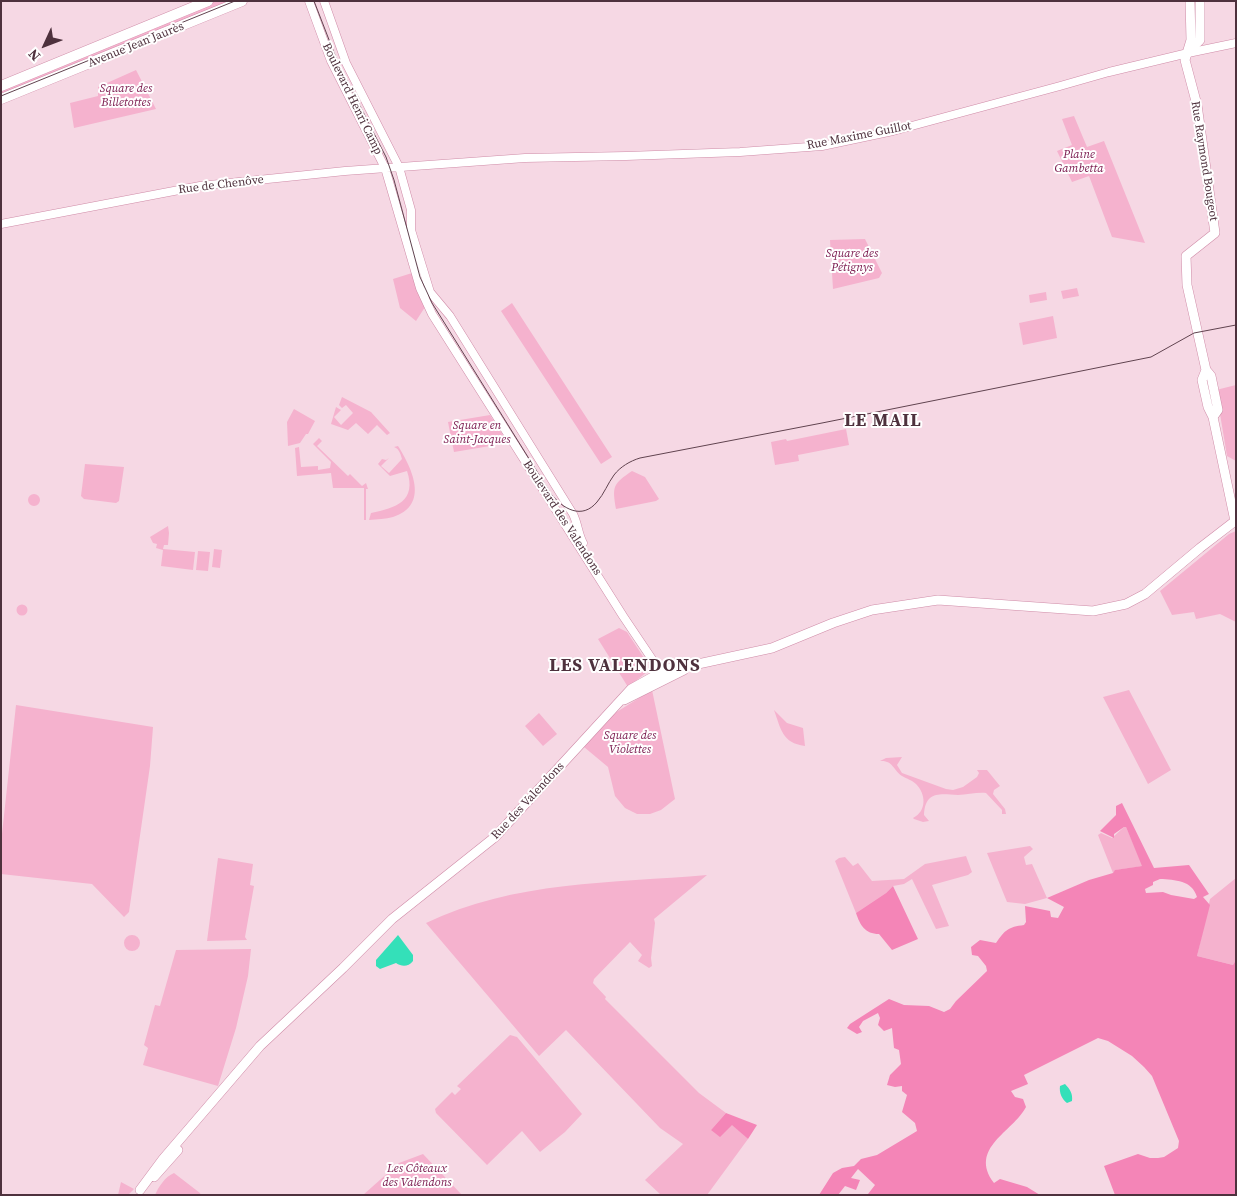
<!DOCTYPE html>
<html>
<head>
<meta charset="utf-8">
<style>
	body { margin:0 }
	#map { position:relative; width:1237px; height:1196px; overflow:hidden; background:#f6d8e4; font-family:"Source Serif 4",serif }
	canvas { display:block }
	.frame { position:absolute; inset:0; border:2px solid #4e313d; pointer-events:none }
	.north { position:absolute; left:20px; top:20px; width:50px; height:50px; -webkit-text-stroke:4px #fff; paint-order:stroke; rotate:227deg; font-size:14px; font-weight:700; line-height:20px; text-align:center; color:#4e313d }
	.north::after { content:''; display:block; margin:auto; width:18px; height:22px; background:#4e313d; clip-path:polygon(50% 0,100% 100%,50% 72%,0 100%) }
</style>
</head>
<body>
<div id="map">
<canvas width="1237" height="1196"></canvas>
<div class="frame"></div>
<div class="north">N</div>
</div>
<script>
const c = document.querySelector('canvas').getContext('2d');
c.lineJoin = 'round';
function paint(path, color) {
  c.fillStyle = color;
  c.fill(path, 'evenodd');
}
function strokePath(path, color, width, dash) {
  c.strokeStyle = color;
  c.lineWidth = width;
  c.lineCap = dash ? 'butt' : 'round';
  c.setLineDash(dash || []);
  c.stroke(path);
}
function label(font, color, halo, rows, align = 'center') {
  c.font = font + ' "Source Serif 4",serif';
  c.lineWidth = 4;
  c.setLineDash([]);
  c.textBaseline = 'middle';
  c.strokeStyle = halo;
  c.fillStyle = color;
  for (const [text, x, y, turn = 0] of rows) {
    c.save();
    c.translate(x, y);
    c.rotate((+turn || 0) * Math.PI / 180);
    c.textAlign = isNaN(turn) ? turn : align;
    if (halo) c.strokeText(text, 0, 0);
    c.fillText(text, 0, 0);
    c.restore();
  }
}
const green = new Path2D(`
	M 215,1 L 229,1 L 1,97 L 1,87 Z
	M 136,70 L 156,109 L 74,128 L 70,103 L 98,96 L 98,87 Z
	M 1074,116 L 1087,147 L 1104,141 L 1145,243 L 1112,237 L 1089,176 L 1072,182 L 1057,151 L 1072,145 L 1062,119 Z
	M 865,239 L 882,273 L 879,278 L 833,289 L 830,240 Z
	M 412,273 L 425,307 L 416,321 L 400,308 L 393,279 Z
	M 1077,288 L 1079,296 L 1063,299 L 1061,291 Z
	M 1046,292 L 1047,300 L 1030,303 L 1029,295 Z
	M 512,303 L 612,457 L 601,464 L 501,311 Z
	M 1053,316 L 1057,338 L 1023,345 L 1019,323 Z
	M 1236,385 L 1236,461 L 1227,456 L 1216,390 Z
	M 342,397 L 371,412 L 390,433 L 387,435 L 377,425 L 368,434 L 356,423 L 348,430 L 331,424 L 336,407 L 341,410 L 334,417 L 341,425 L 353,413 L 346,405 L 342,408 L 339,405 Z
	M 294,409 L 315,421 L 308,434 L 306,434 L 300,443 L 288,446 L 287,422 Z
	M 490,415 L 508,443 L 454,452 L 448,422 Z
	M 846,429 L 849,445 L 798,455 L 799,461 L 775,465 L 771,442 L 786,439 L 787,441 Z
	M 319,438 L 322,441 L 317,446 L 348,476 L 350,474 L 362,486 L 366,483 L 368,489 L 366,489 L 366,520 L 364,520 L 364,488 L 333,488 L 331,473 L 297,476 L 295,448 L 299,447 L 301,467 L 318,466 L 318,470 L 330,468 L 331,462 L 313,444 Z
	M 398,446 C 412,468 430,505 393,517 C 386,519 377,519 369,520 L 371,513 C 396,508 417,501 407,471 L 390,476 L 378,464 L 382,459 L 386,460 L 389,458 L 381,466 L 389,473 L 402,459 C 401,456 400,449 394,447 Z
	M 85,464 L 124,467 L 119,501 L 116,503 L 84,499 L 81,496 Z
	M 632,471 L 645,477 L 659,499 L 656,501 L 616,509 C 612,486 613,484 632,471 Z
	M28 500a6 6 0 1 1 12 0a6 6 0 1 1-12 0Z
	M 168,526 L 169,533 L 168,545 L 164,545 L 163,549 L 195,552 L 193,570 L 161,566 L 163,550 L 156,548 L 157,544 L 153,543 L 150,537 Z
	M 1236,531 L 1236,622 L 1220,614 L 1196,619 L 1194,612 L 1172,615 L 1160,591 L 1229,534 Z
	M 214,549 L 222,550 L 220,568 L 212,567 Z
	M 198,551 L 210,552 L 208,571 L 196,570 Z
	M16.5 610a5.5 5.5 0 1 1 11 0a5.5 5.5 0 1 1-11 0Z
	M 619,628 L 627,632 L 648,664 L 647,672 L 628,687 L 598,639 Z
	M 652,690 L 675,799 L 661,810 L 650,814 L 637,814 L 625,808 L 615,796 L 608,767 L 584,747 L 615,713 Z
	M 1129,690 L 1171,770 L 1148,784 L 1103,697 Z
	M 16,705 L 153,727 L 150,766 L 129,912 L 124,917 L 92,884 L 1,874 L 1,843 Z
	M 774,710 L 787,723 L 803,728 L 805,746 C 782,743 781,729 774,710 Z
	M 539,713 L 557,734 L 543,746 L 525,726 Z
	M 902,757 L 897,765 L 902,773 L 946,789 L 953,790 L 963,787 L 977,777 L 979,773 L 977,770 L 987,770 L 1000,786 L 994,790 L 993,794 L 1005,809 L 1006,814 L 1002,814 L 1002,810 L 986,793 C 977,792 967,795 958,795 C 941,794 925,790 924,815 L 929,821 L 923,822 L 914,819 L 913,818 C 927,811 926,794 916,784 C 912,780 907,779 902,776 C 893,770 893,760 880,761 L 886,758 Z
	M 1124,827 L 1126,827 L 1143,866 L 1116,870 L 1113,873 L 1098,835 L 1101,833 L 1112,838 Z
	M 1030,846 L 1033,849 L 1024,857 L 1026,865 L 1032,864 L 1047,898 L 1025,904 L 1007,902 L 987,853 Z
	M 966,856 L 972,872 L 968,875 L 932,885 L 949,926 L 936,929 L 912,879 L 904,884 L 893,886 L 886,893 L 856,913 L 835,861 L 839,858 L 845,857 L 853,866 L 858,863 L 872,881 L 904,879 L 925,864 Z
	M 218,858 L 253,864 L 250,885 L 254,886 L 245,937 L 247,940 L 207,941 Z
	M 707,875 L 654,919 L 655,923 L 651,958 L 652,966 L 649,968 L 638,961 L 642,955 L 630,942 L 594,979 L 593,983 L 606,997 L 605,999 L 699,1093 L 726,1113 L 711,1130 L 732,1124 L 748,1139 L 707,1195 L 661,1195 L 645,1180 L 683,1144 L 660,1128 L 566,1030 L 539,1056 L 426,923 C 513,881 613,883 707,875 Z
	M 1236,878 L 1236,960 L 1233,965 L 1197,956 L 1210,899 Z
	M124 943a8 8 0 1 1 16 0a8 8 0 1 1-16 0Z
	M 251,949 L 248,976 L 236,1028 L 218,1086 L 143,1065 L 148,1048 L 144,1045 L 155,1005 L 160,1006 L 176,950 Z
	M 510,1035 L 517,1037 L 582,1114 L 565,1132 L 540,1152 L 522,1131 L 487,1165 L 436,1113 L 435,1109 L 452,1092 L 455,1095 L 461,1089 L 457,1086 Z
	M 423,1154 L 462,1195 L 363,1195 L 399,1163 Z
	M 174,1173 L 200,1193 L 201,1195 L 155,1195 C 159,1186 165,1177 174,1173 Z
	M 121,1182 L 134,1189 L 128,1195 L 118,1195 Z`);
const forest = new Path2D(`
	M 1122,803 L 1154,868 L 1189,865 L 1209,894 L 1203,897 L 1210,905 L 1197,956 L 1233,965 L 1236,960 L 1236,1195 L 1115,1195 L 1104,1166 L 1138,1154 L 1150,1158 L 1158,1158 L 1164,1157 L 1178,1148 L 1179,1141 L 1152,1076 L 1144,1067 L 1132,1056 L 1108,1041 L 1098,1038 L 1024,1075 L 1028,1084 L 1011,1091 L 1015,1097 L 1023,1099 L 1026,1107 C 1013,1132 968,1148 994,1183 L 1000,1179 L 1027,1187 L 1040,1195 L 869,1195 L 868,1194 L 875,1185 L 858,1169 L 851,1178 L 860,1180 L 856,1190 L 845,1186 L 838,1195 L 819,1195 L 833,1173 L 842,1168 L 854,1166 L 861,1159 L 877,1155 L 917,1131 L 915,1123 L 902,1112 L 907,1095 L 902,1091 L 902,1086 L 895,1087 L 887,1085 L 890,1075 L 901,1064 L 899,1050 L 894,1048 L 892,1028 L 884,1031 L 878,1025 L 880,1018 L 878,1013 L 863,1021 L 859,1027 L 862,1032 L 857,1034 L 847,1028 L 850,1024 L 889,999 L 904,1005 L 929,1006 L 944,1012 L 950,1009 L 956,1001 L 987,971 L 986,966 L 978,956 L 972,955 L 971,947 L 980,940 L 996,943 C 1005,930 1008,927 1024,925 L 1026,922 L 1025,906 L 1050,911 L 1051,917 L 1058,918 L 1064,907 L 1047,898 L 1089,880 L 1113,873 L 1115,870 L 1142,866 L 1126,827 L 1124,827 L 1114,834 L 1114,838 L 1100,831 L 1116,815 L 1116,806 ZM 1160,879 C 1175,880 1192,880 1197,897 L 1194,899 L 1171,895 L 1163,892 L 1146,893 L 1145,889 L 1153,885 L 1153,882 Z
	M 893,886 L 918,939 L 892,950 L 879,934 C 865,934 860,925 856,913 L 886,893 Z
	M 726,1113 L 757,1125 L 748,1139 L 732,1125 L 720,1137 L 711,1130 Z`);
const water = new Path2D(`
	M 398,935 L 413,955 L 413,961 C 408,967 402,967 396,963 L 380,969 L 376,966 L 376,960 Z
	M 1065,1084 C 1070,1089 1073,1094 1072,1101 L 1067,1103 C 1062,1099 1059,1093 1060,1086 Z`);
const tertiary = new Path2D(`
	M 309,1 L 331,61 L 385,168 L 420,288 L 432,314 L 623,616 L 664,677
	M 324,1 L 346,63 L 399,167 L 411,210 L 411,230 L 430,292 L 450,316 L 573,514 C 578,524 578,534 583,543
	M 1,224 L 200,186 L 345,171 L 525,158 L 626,156 L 740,152 L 822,146 L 893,131 L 1060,86 L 1109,72 L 1188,53 L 1236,43`);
const secondary = new Path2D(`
	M 1190,1 L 1191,40 L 1185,60 L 1197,105 L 1215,233 L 1186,256 L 1187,285 L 1206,370 L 1211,376 L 1218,410 L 1213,417
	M 1188,52 L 1200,40 L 1200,1
	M 624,700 L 684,670
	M 154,1177 L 178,1150
	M 140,1190 L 163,1159 L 260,1046 L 343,968 L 392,919 L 495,837 L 631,689 L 667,669 L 698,664 L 772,648 L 833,623 L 872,610 L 938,600 L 1093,611 L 1126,604 L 1145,594 L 1200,548 L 1235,521 L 1213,417 L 1208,407 L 1202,380 L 1206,370`);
const primary = new Path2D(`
	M 1,86 L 208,1
	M 1,99 L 242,1`);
const tram = new Path2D(`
	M 314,1 L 338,63 L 386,157 L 394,180 L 420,277 L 432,303 L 551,494 C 563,509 582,520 597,502 C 604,494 608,483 614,475 C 620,467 630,461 640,458 L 822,423 L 1151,357 L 1194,333 L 1236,325
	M 1,96 L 235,1`);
const streetNames = [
	["Avenue Jean Jaurès",136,45,-22],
	["Boulevard Henri Camp",352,99,64],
	["Rue Maxime Guillot",859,136,-11],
	["Rue Raymond Bougeot",1204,161,81],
	["Rue de Chenôve",221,185,-7],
	["Boulevard des Valendons",562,518,57],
	["Rue des Valendons",528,801,-47]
];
const parkNames = [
	["Square des",126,89],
	["Billetottes",126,103],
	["Plaine",1079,155],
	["Gambetta",1079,169],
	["Square des",852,254],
	["Pétignys",852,268],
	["Square en",477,426],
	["Saint-Jacques",477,440],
	["Square des",630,736],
	["Violettes",630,750],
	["Les Côteaux",417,1169],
	["des Valendons",417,1183]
];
const districtNames = [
	["LE MAIL",883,421],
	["LES VALENDONS",625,666]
];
paint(green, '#f5b2ce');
paint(forest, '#f485b7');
paint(water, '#34e0b9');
strokePath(tertiary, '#cf8ba7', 9);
strokePath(secondary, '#cf8ba7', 10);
strokePath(primary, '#cf8ba7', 11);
strokePath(tertiary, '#fff', 8);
strokePath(secondary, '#fff', 9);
strokePath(primary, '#fff', 10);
strokePath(tram, '#60434f', 1);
label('12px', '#4e313d', '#fff', streetNames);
label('italic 12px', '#79174c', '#fff', parkNames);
c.letterSpacing = '1px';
label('bold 18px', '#4e313d', '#fff', districtNames);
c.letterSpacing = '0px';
</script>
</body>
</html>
